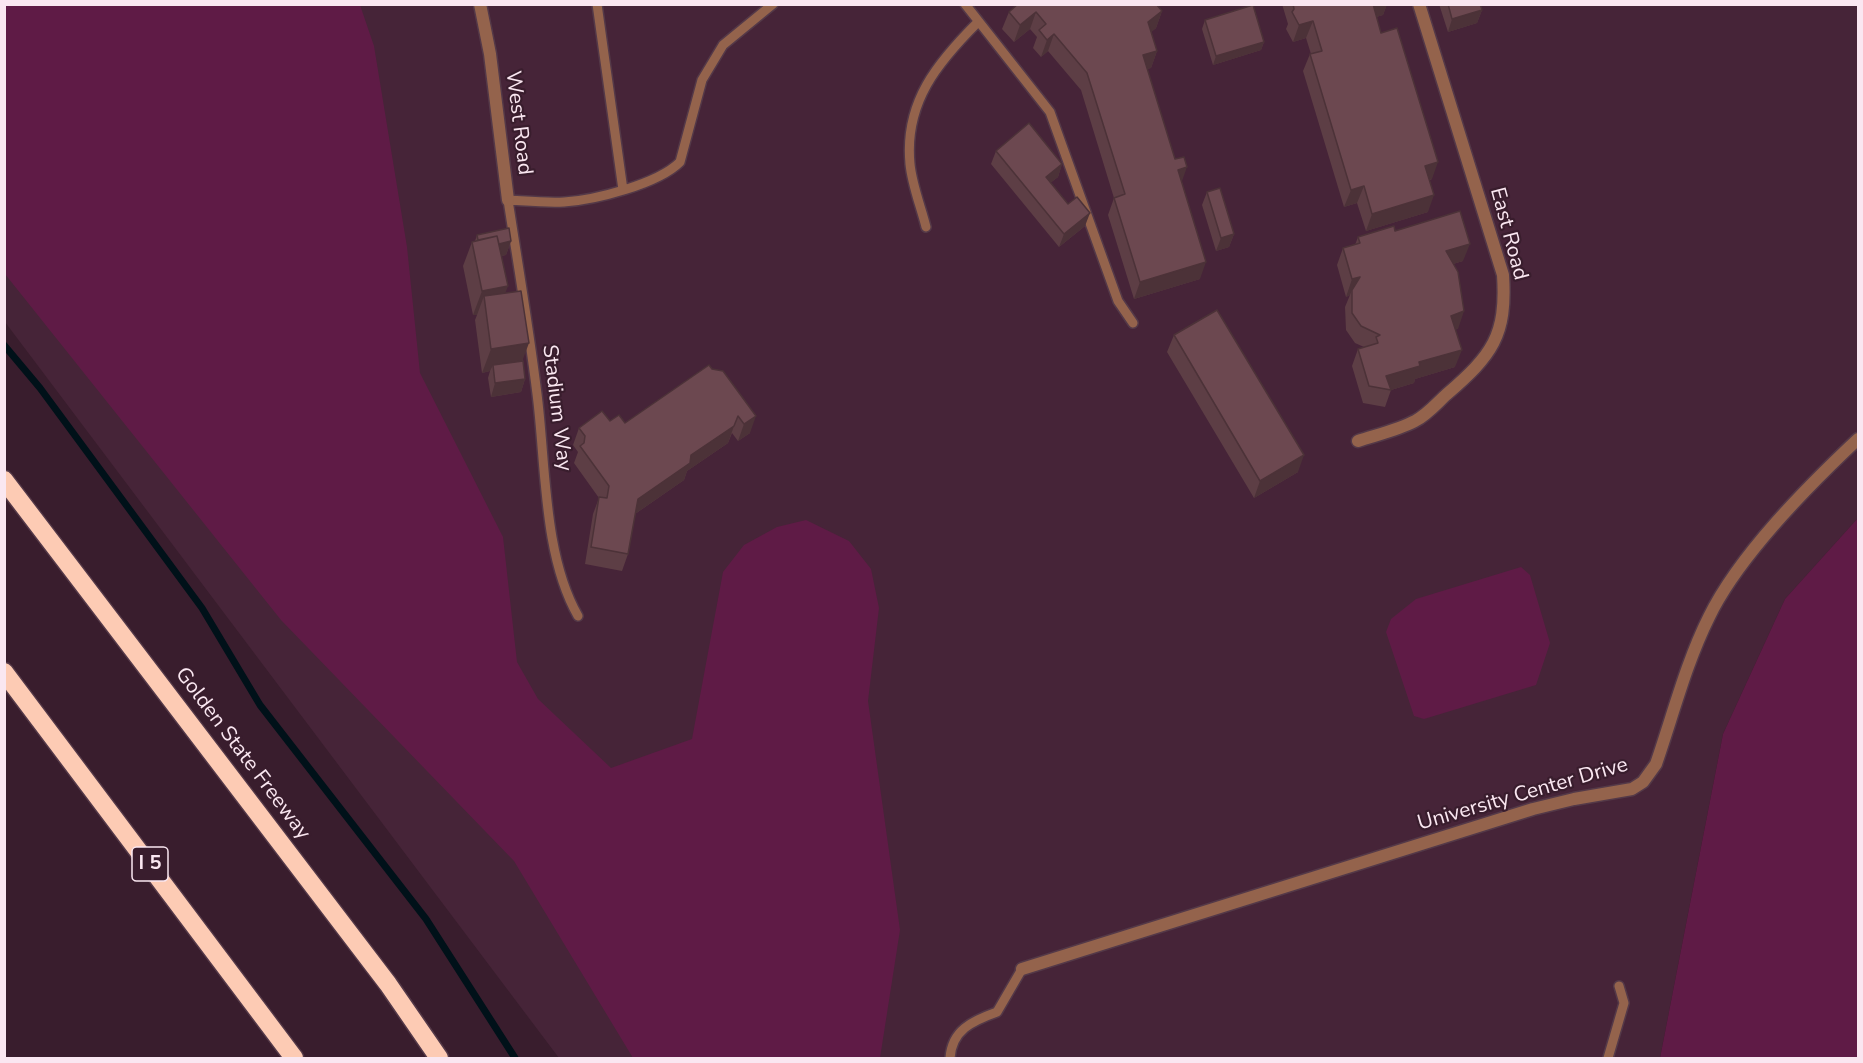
<!DOCTYPE html>
<html>
<head>
<meta charset="utf-8">
<style>
	body { margin:0 }
	#map { position:relative; width:1863px; height:1063px; overflow:hidden; background:#391d2d; font-family:"Nunito Sans",sans-serif }
	canvas { display:block }
	.frame { position:absolute; inset:0; border:6px solid #fae7f1; pointer-events:none }
</style>
</head>
<body>
<div id="map">
<canvas width="1863" height="1063"></canvas>
<div class="frame"></div>
</div>
<script>
const c = document.querySelector('canvas').getContext('2d');
c.lineJoin = 'round';
function paint(path, color) {
  c.fillStyle = color;
  c.fill(path, 'evenodd');
}
function strokePath(path, color, width, dash) {
  c.strokeStyle = color;
  c.lineWidth = width;
  c.lineCap = dash ? 'butt' : 'round';
  c.setLineDash(dash || []);
  c.stroke(path);
}
function label(font, color, halo, rows, align = 'center') {
  c.font = font + ' "Nunito Sans",sans-serif';
  c.lineWidth = 4.5;
  c.setLineDash([]);
  c.textBaseline = 'middle';
  c.strokeStyle = halo;
  c.fillStyle = color;
  for (const [text, x, y, turn = 0] of rows) {
    c.save();
    c.translate(x, y);
    c.rotate((+turn || 0) * Math.PI / 180);
    c.textAlign = isNaN(turn) ? turn : align;
    if (halo) c.strokeText(text, 0, 0);
    c.fillText(text, 0, 0);
    c.restore();
  }
}
const built = new Path2D(`
	M 5,5 L 1858,5 L 1858,518 L 1785,599 L 1723,734 L 1660,1058 L 559,1058 L 5,322 Z`);
const green = new Path2D(`
	M 5,4 L 360,5 L 374,46 L 407,247 L 420,373 L 503,537 L 517,662 L 538,699 L 611,768 L 692,739 L 723,572 L 744,545 L 777,527 L 806,520 L 849,541 L 871,569 L 879,608 L 868,701 L 900,930 L 880,1058 L 633,1058 L 514,861 L 281,620 L 5,274 Z
	M 1858,518 L 1858,1058 L 1660,1058 L 1723,734 L 1785,599 Z
	M 1521,567 L 1530,575 L 1550,643 L 1536,685 L 1424,719 L 1414,716 L 1386,632 L 1391,619 L 1416,599 Z`);
const stream = new Path2D(`
	M 4,345 L 40,388 L 202,608 L 260,705 L 426,919 L 515,1058`);
const lane = new Path2D(`
	M 597,4 L 623,190
	M 965,4 L 1050,112 L 1118,301 L 1133,323
	M 926,227 C 921,207 912,185 910,164 C 904,102 938,62 978,22
	M 578,616 C 543,555 546,464 537,394 C 529,329 518,265 508,200 C 526,201 546,203 564,202 C 595,200 658,184 680,162 L 702,80 L 723,45 L 773,4
	M 950,1058 C 952,1030 972,1021 997,1012 L 1022,969
	M 1608,1058 L 1624,1003 L 1619,986`);
const street = new Path2D(`
	M 480,4 L 490,54 L 508,200
	M 1358,441 C 1376,435 1398,430 1415,421 C 1427,415 1437,403 1447,394 C 1492,355 1507,336 1503,275 L 1419,4
	M 1022,969 L 1533,809 L 1574,799 L 1632,789 L 1643,782 L 1656,764 C 1673,715 1686,663 1709,617 C 1739,555 1808,486 1858,439`);
const highway = new Path2D(`
	M 4,480 L 388,984 L 439,1058
	M 4,672 L 294,1058`);
const wall = new Path2D(`
	M 1282,4 L 1387,4 L 1383,15 L 1376,17 L 1381,33 L 1432,179 L 1430,180 L 1428,212 L 1366,231 L 1357,203 L 1344,207 L 1303,71 L 1310,54 L 1311,54 L 1306,38 L 1293,42 L 1286,29 L 1288,24 Z
	M 1439,4 L 1480,4 L 1482,10 L 1477,23 L 1448,32 Z
	M 1162,11 L 1156,28 L 1151,32 L 1157,51 L 1151,68 L 1147,69 L 1182,182 L 1200,279 L 1134,299 L 1108,215 L 1114,198 L 1081,90 L 1048,51 L 1041,57 L 1033,48 L 1037,37 L 1030,29 L 1014,42 L 1002,29 L 1009,12 Z
	M 1205,20 L 1264,42 L 1261,50 L 1213,65 L 1202,29 Z
	M 996,151 L 1062,164 L 1058,177 L 1050,183 L 1085,226 L 1059,247 L 991,164 Z
	M 1207,192 L 1234,234 L 1229,247 L 1216,251 L 1202,205 Z
	M 1395,231 L 1463,261 L 1453,264 L 1458,329 L 1455,329 L 1455,367 L 1415,379 L 1414,383 L 1391,390 L 1385,407 L 1363,403 L 1352,366 L 1358,349 L 1364,347 L 1355,343 L 1346,330 L 1345,307 L 1350,295 L 1346,297 L 1337,265 L 1343,248 L 1355,245 L 1358,237 Z
	M 477,235 L 511,241 L 506,255 L 501,256 L 505,293 L 523,361 L 525,379 L 521,392 L 491,397 L 488,378 L 490,371 L 482,373 L 475,320 L 477,315 L 473,315 L 463,266 L 472,242 L 475,241 Z
	M 1174,335 L 1298,472 L 1254,498 L 1167,352 Z
	M 709,365 L 750,433 L 738,441 L 732,433 L 728,443 L 687,471 L 684,480 L 635,514 L 628,554 L 622,571 L 585,564 L 593,514 L 599,498 L 574,463 L 578,452 L 573,445 L 579,428 L 610,421 L 625,423 Z`);
const shadedWall = new Path2D(`
	M 1372,4 L 1387,4 L 1383,15 L 1366,20 Z
	M 1482,10 L 1477,23 L 1448,32 L 1452,19 Z
	M 1162,11 L 1156,28 L 1142,40 L 1148,22 Z
	M 1036,12 L 1030,29 L 1014,42 L 1020,25 Z
	M 1313,21 L 1306,38 L 1293,42 L 1299,25 Z
	M 1054,34 L 1048,51 L 1041,57 L 1047,40 Z
	M 1264,42 L 1261,50 L 1213,65 L 1216,56 Z
	M 1157,51 L 1151,68 L 1137,72 L 1143,55 Z
	M 1438,162 L 1432,179 L 1419,183 L 1425,166 Z
	M 1062,164 L 1058,177 L 1041,190 L 1046,177 Z
	M 1187,167 L 1181,184 L 1178,170 Z
	M 1364,186 L 1357,203 L 1344,207 L 1351,190 Z
	M 1434,195 L 1428,212 L 1366,231 L 1372,214 Z
	M 1090,213 L 1085,226 L 1059,247 L 1064,234 Z
	M 1234,234 L 1229,247 L 1216,251 L 1221,238 Z
	M 511,241 L 506,255 L 475,261 L 480,248 Z
	M 1470,244 L 1463,261 L 1439,268 L 1446,251 Z
	M 1206,262 L 1200,279 L 1134,299 L 1140,282 Z
	M 1360,277 L 1352,290 L 1350,295 L 1346,297 L 1352,279 Z
	M 508,286 L 499,310 L 484,296 L 477,315 L 473,315 L 482,291 Z
	M 1464,311 L 1458,329 L 1445,333 L 1451,316 Z
	M 529,343 L 520,367 L 493,365 L 490,371 L 482,373 L 491,349 Z
	M 1462,350 L 1455,367 L 1415,379 L 1414,383 L 1391,390 L 1386,376 L 1419,362 Z
	M 525,379 L 521,392 L 491,397 L 495,383 Z
	M 756,416 L 750,433 L 738,441 L 744,424 Z
	M 734,426 L 728,443 L 687,471 L 684,480 L 632,516 L 638,499 L 691,455 Z
	M 1304,455 L 1298,472 L 1254,498 L 1260,481 Z`);
const building = new Path2D(`
	M 1018,4 L 1156,4 L 1162,11 L 1148,22 L 1157,51 L 1143,55 L 1175,159 L 1184,157 L 1187,167 L 1178,170 L 1206,262 L 1140,282 L 1114,198 L 1125,194 L 1087,73 L 1054,34 L 1047,40 L 1039,30 L 1046,24 L 1036,12 L 1020,25 L 1009,12 Z
	M 1293,4 L 1373,4 L 1381,33 L 1397,28 L 1438,162 L 1425,166 L 1434,195 L 1372,214 L 1364,186 L 1351,190 L 1310,54 L 1322,51 L 1313,21 L 1299,25 L 1292,12 L 1294,9 Z
	M 1448,4 L 1480,4 L 1482,10 L 1452,19 Z
	M 1253,5 L 1264,42 L 1216,56 L 1205,20 Z
	M 1029,123 L 1062,164 L 1046,177 L 1068,204 L 1077,197 L 1090,213 L 1064,234 L 996,151 Z
	M 1220,188 L 1234,234 L 1221,238 L 1207,192 Z
	M 1460,211 L 1470,244 L 1446,251 L 1458,272 L 1464,311 L 1451,316 L 1462,350 L 1419,362 L 1420,366 L 1386,376 L 1391,390 L 1369,386 L 1358,349 L 1378,343 L 1376,337 L 1380,335 L 1361,326 L 1352,313 L 1352,290 L 1360,277 L 1352,279 L 1343,248 L 1360,243 L 1358,237 L 1394,226 L 1395,231 Z
	M 509,228 L 511,241 L 499,244 L 497,236 L 478,240 L 477,235 Z
	M 497,236 L 508,286 L 482,291 L 472,242 Z
	M 521,291 L 529,343 L 491,349 L 484,296 Z
	M 1217,310 L 1304,455 L 1260,481 L 1174,335 Z
	M 523,361 L 525,379 L 495,383 L 493,365 Z
	M 709,365 L 712,369 L 723,371 L 756,416 L 744,424 L 738,416 L 734,426 L 691,455 L 690,463 L 638,499 L 628,554 L 591,547 L 599,497 L 607,498 L 609,486 L 580,446 L 584,443 L 585,436 L 579,428 L 602,411 L 610,421 L 619,415 L 625,423 Z`);
const shields = [
	[150,864,36]
];
const shieldNames = [
	["I 5",150,864]
];
const streetNames = [
	["West Road",518,123,83],
	["East Road",1508,234,75],
	["Stadium Way",556,408,83],
	["Golden State Freeway",242,754,53],
	["University Center Drive",1523,795,-16]
];
paint(built, '#462438');
paint(green, '#5f1b46');
strokePath(stream, '#001119', 7);
strokePath(lane, '#543948', 12);
strokePath(street, '#543948', 15);
strokePath(highway, '#543948', 21);
strokePath(lane, '#94634c', 9);
strokePath(street, '#94634c', 12);
strokePath(highway, '#fdcbb4', 18);
paint(wall, '#5d3e45');
paint(shadedWall, '#4c3238');
paint(building, '#6c4850');
strokePath(building, '#4c3238', 1.5);
for (const [x, y, w] of shields) {
  const box = new Path2D();
  box.roundRect(x - w / 2, y - 17, w, 34, 4.5);
  c.fillStyle = '#391d2d';
  c.fill(box);
  strokePath(box, '#fae7f1', 1.5);
}
label('bold 20px', '#fae7f1', null, shieldNames);
label('21px', '#fae7f1', '#391d2d', streetNames);
</script>
</body>
</html>
